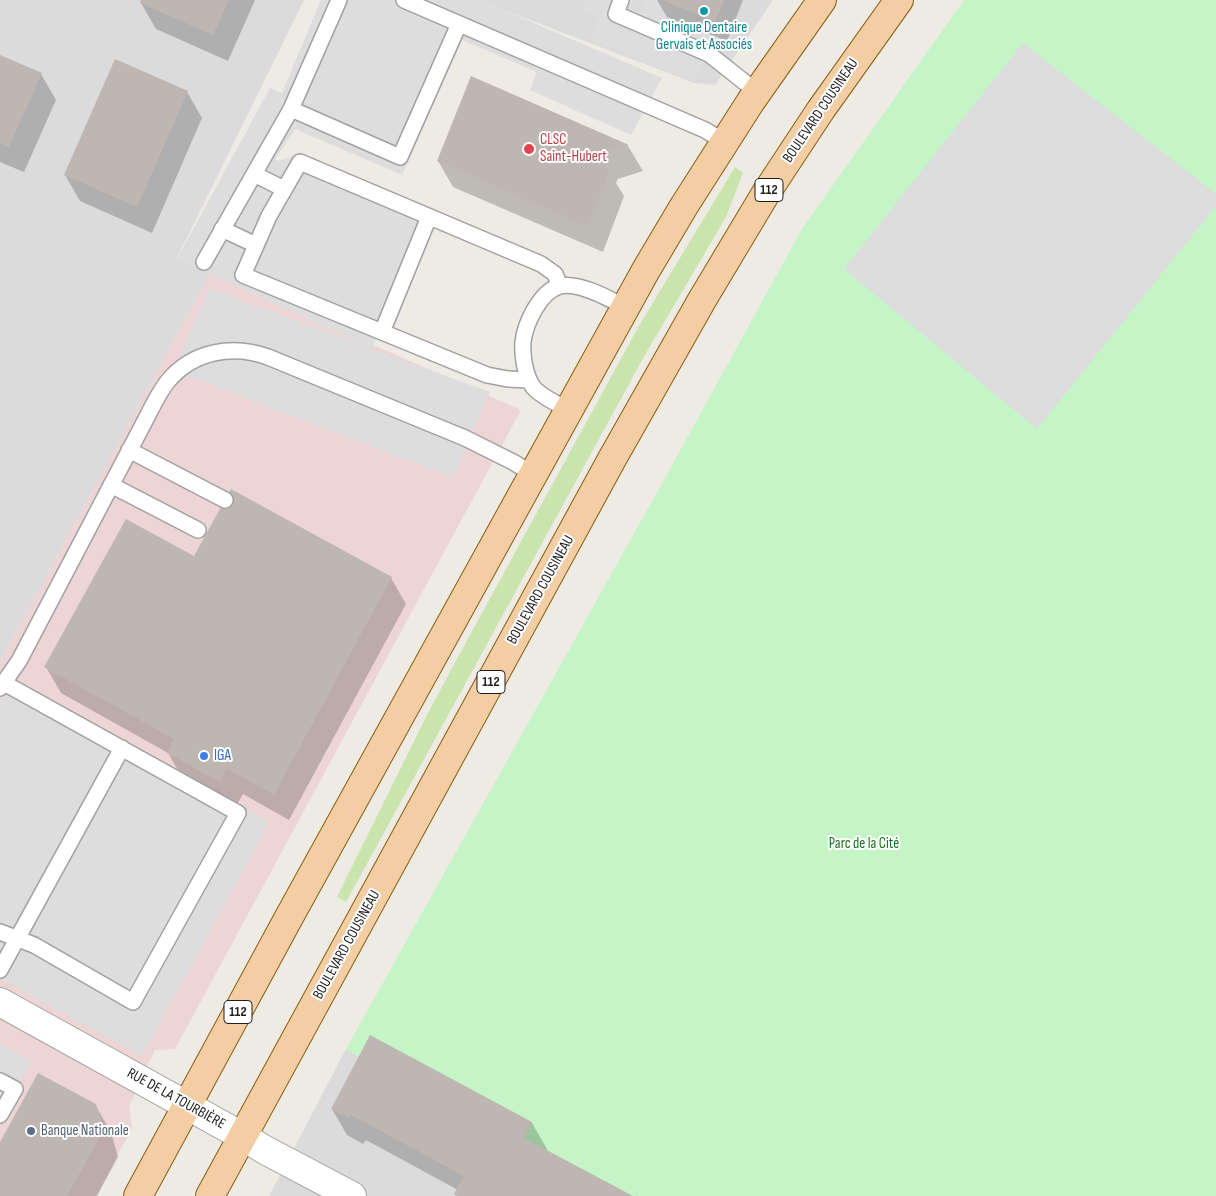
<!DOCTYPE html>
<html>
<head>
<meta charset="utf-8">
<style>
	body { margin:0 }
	canvas { display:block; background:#eeeae4 }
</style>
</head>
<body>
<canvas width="1216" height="1196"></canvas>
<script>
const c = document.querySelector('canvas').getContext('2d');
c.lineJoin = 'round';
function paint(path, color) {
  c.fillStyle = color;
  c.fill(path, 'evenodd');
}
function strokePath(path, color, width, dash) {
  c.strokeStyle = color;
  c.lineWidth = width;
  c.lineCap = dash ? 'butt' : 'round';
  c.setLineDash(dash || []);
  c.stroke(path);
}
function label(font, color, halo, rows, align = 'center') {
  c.font = font + ' "Sofia Sans Condensed",sans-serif';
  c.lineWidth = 4;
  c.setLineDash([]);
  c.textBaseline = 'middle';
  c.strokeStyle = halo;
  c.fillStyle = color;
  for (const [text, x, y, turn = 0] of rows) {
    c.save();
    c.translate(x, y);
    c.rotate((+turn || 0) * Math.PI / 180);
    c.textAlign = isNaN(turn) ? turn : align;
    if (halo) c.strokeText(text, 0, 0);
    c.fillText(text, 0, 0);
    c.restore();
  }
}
const residential = new Path2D(`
	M 0,0 L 304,0 L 177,258 L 210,273 L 0,662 Z
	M 478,0 L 773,0 L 715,85 L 694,83 Z
	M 346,1049 L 613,1196 L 269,1196 Z`);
const commercial = new Path2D(`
	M 210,273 L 521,410 L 175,1049 L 155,1050 L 129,1106 L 132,1128 L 96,1196 L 0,1196 L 0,662 Z`);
const grass = new Path2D(`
	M 735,167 L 743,173 L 726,217 L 646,353 L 346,902 L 337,897 L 426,717 L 452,668 L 640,324 Z`);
const park = new Path2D(`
	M 964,0 L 1216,0 L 1216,1196 L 613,1196 L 346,1049 L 669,471 L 802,229 Z`);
const parking = new Path2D(`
	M 321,0 L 480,0 L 662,78 L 631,135 L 530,90 L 537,72 L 462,40 L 402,175 L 295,129 L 275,159 L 279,161 L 301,153 L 429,211 L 372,349 L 490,392 L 453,478 L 173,370 L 209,289 L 364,345 L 177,259 L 270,88 L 282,93 Z
	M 586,0 L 634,0 L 629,12 L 639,16 L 646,0 L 651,0 L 717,28 L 694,83 L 590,40 L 599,18 L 581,11 Z
	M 1023,43 L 1216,194 L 1216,206 L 1037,429 L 844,269 Z
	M 8,686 L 270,822 L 142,1056 L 0,979 L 0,702 Z
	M 0,1044 L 31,1062 L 0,1117 Z`);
const shadow = new Path2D(`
	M 142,0 L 255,0 L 228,61 L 156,29 L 141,3 Z
	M 657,0 L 743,0 L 727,41 L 667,17 Z
	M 0,56 L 41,74 L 56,100 L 24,172 L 0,162 Z
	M 472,78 L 628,146 L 643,171 L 618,179 L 616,183 L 624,196 L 603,252 L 453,187 L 438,161 Z
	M 187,92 L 202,118 L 152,233 L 80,201 L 65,175 Z
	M 391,578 L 406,604 L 289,820 L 243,794 L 235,808 L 183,779 L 168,753 L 61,693 L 46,667 Z
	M 370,1037 L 532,1123 L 547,1149 L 546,1151 L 630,1196 L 457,1196 L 456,1194 L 458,1190 L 366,1140 L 363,1144 L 347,1135 L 332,1109 Z
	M 95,1105 L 111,1132 L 118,1157 L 97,1196 L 0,1196 L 0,1145 Z`);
const building = new Path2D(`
	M 141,0 L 229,0 L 213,35 L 140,3 Z
	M 662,0 L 724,0 L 715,22 Z
	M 0,55 L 42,73 L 9,147 L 0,143 Z
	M 115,59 L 188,91 L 137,207 L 64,175 Z
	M 471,76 L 629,145 L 603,153 L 598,165 L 610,169 L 588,227 L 437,161 Z
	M 231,489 L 392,577 L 274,795 L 227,769 L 220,782 L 167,753 L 174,739 L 44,667 L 126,519 L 194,556 Z
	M 370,1035 L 532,1122 L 524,1138 L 633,1196 L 457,1196 L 454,1194 L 464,1176 L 351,1115 L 348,1118 L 331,1109 Z
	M 38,1073 L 96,1104 L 104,1130 L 67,1196 L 0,1196 L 0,1142 Z`);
const lane = new Path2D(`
	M 339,0 L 291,109 L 400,157 L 459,24
	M 404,0 L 705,130 L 725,142
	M 621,0 L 616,14 L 709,54 L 757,92
	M 254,174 L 284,189
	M 222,229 L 256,245
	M 204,262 L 291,109
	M 382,332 L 429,217
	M 529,380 L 508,379 L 487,375 L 243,275 L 269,216 L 300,162 L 541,264 L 555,274 L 560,286
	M 568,410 C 557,403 541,397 533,387 C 525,375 522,356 523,342 C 525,324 540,291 560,286 C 579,282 608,298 625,307
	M 129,450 L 225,500
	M 111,485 L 198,530
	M 0,688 L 19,661 L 148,415 C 154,403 160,391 168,381 C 193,351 233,344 268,357 L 465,438 L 513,462 L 533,474
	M 0,932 L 34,945 L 133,1002 L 238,813 L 4,683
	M 0,970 L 122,748
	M 0,1081 L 15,1089 L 0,1115`);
const street = new Path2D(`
	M 0,1002 L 242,1136 L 265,1150 L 352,1196`);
const primary = new Path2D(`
	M 138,1196 L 288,919 L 646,270 L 684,206 L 751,101 L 822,0
	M 210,1196 L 612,459 L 702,300 L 766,193 L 820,111 L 899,0`);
const markers = [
	[704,11,5,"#0f9aa8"],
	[529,149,6,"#e0444e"],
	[204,756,5,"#3f7fe0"],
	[31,1131,5,"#5c6f8a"]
];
const shields = [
	[769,190,28],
	[491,682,28],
	[238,1012,28]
];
const shieldNames = [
	["112",769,190],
	["112",491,682],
	["112",238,1012]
];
const cultureNames = [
	["Clinique Dentaire",704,28],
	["Gervais et Associés",704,45]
];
const streetNames = [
	["BOULEVARD COUSINEAU",821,111,-56],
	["BOULEVARD COUSINEAU",541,590,-61],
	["BOULEVARD COUSINEAU",347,945,-61],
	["RUE DE LA TOURBIÈRE",176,1099,29]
];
const healthNames = [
	["CLSC",540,140],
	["Saint-Hubert",540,157]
];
const shopNames = [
	["IGA",214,756]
];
const parkNames = [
	["Parc de la Cité",864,844]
];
const serviceNames = [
	["Banque Nationale",41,1131]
];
paint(residential, '#dbdbdb');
paint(commercial, '#edd5d5');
paint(grass, '#cae4ae');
paint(park, '#c5f4c7');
paint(parking, '#ddd');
paint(shadow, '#0003');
paint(building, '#beb6b1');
strokePath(lane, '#a1a1a1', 18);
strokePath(street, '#a1a1a1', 30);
strokePath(primary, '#8a5d0d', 30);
strokePath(lane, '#fff', 15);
strokePath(street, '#fff', 28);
strokePath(primary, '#f3cea4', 28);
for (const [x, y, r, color] of markers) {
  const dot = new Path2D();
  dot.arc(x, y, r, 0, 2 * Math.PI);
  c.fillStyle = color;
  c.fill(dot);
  strokePath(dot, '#fff', 2);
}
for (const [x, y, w] of shields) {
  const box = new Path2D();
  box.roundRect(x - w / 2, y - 11.5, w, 23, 4);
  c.fillStyle = '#fff';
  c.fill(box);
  strokePath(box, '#1d1d1d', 1);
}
label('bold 14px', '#1d1d1d', null, shieldNames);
label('15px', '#0d838f', '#fff', cultureNames);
label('15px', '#1d1d1d', '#fff', streetNames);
label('15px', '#be3a42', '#fff', healthNames, 'left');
label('15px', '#366cbe', '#fff', shopNames, 'left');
label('15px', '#15721a', '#fff', parkNames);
label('15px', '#4e5e75', '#fff', serviceNames, 'left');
</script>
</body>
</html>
